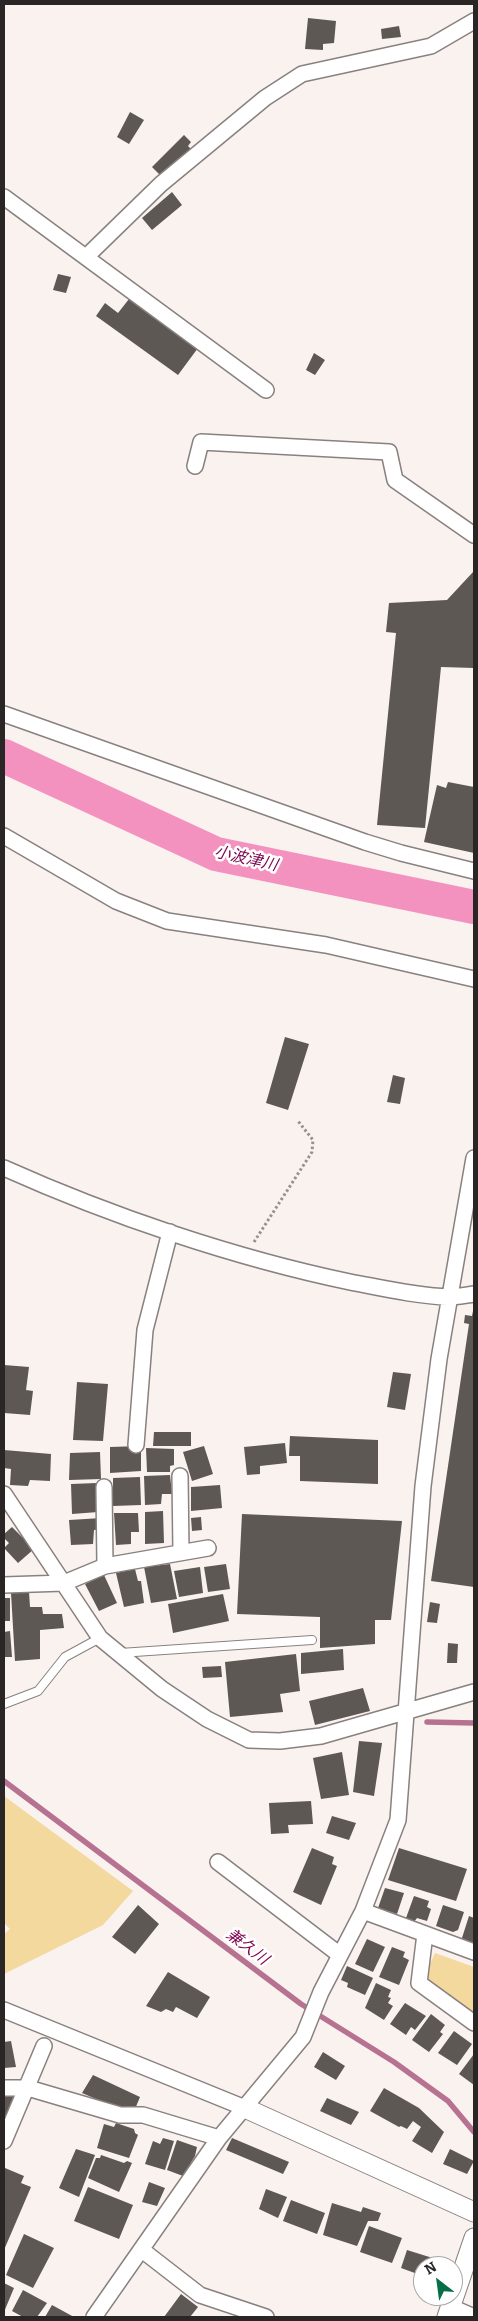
<!DOCTYPE html>
<html>
<head>
<meta charset="utf-8">
<style>
	body { margin:0 }
	#map { position:relative; width:478px; height:2321px; overflow:hidden; background:#faf2ef; font-family:Bitter,serif }
	canvas { display:block }
	.frame { position:absolute; inset:0; border:5px solid #292625; pointer-events:none }
	.north { position:absolute; left:413px; top:2256px; width:50px; height:50px; box-sizing:border-box; background:#fff; border:1px solid #a9a8a8; border-radius:50%; rotate:330deg; font-size:14px; font-weight:700; line-height:20px; text-align:center; color:#292625 }
	.north::after { content:''; display:block; margin:auto; width:18px; height:22px; background:#076f46; clip-path:polygon(50% 0,100% 100%,50% 72%,0 100%) }
</style>
</head>
<body>
<div id="map">
<canvas width="478" height="2321"></canvas>
<div class="frame"></div>
<div class="north">N</div>
</div>
<script>
const c = document.querySelector('canvas').getContext('2d');
c.lineJoin = 'round';
function paint(path, color) {
  c.fillStyle = color;
  c.fill(path, 'evenodd');
}
function strokePath(path, color, width, dash) {
  c.strokeStyle = color;
  c.lineWidth = width;
  c.lineCap = dash ? 'butt' : 'round';
  c.setLineDash(dash || []);
  c.stroke(path);
}
function label(font, color, halo, rows, align = 'center') {
  c.font = font + ' Bitter,"Noto Sans JP",serif';
  c.lineWidth = 5;
  c.setLineDash([]);
  c.textBaseline = 'middle';
  c.strokeStyle = halo;
  c.fillStyle = color;
  for (const [text, x, y, turn = 0] of rows) {
    c.save();
    c.translate(x, y);
    c.rotate((+turn || 0) * Math.PI / 180);
    c.textAlign = isNaN(turn) ? turn : align;
    if (halo) c.strokeText(text, 0, 0);
    c.fillText(text, 0, 0);
    c.restore();
  }
}
const green = new Path2D(`
	M 4,1796 L 133,1891 L 103,1925 L 4,1974 L 4,1934 L 10,1929 L 4,1923 Z
	M 435,1953 L 474,1967 L 474,2018 L 424,1977 Z`);
const stream = new Path2D(`
	M 427,1722 L 474,1723
	M 4,1781 L 301,2004 L 394,2062 L 448,2101 L 474,2132`);
const river = new Path2D(`
	M 4,756 L 216,854 L 474,907`);
const building = new Path2D(`
	M 308,18 L 336,21 L 334,43 L 323,44 L 323,50 L 305,49 Z
	M 399,26 L 401,37 L 382,39 L 381,29 Z
	M 130,112 L 144,120 L 129,144 L 117,137 Z
	M 184,135 L 191,142 L 188,146 L 193,151 L 163,178 L 152,167 Z
	M 172,192 L 182,205 L 152,230 L 142,218 Z
	M 58,274 L 71,277 L 66,293 L 53,290 Z
	M 129,299 L 198,348 L 178,375 L 96,316 L 105,303 L 118,313 Z
	M 314,353 L 325,360 L 315,375 L 306,370 Z
	M 473,572 L 474,668 L 441,667 L 425,828 L 377,825 L 396,633 L 386,632 L 389,603 L 447,600 Z
	M 448,782 L 474,787 L 474,853 L 424,842 L 437,785 L 446,788 Z
	M 285,1037 L 309,1044 L 288,1110 L 266,1103 Z
	M 393,1075 L 405,1078 L 400,1104 L 387,1102 Z
	M 473,1311 L 474,1311 L 474,1587 L 431,1581 L 469,1324 L 464,1323 L 465,1315 L 472,1316 Z
	M 4,1365 L 29,1367 L 26,1390 L 33,1391 L 30,1415 L 4,1413 Z
	M 393,1372 L 411,1374 L 405,1410 L 387,1407 Z
	M 77,1382 L 108,1384 L 103,1441 L 73,1440 Z
	M 154,1432 L 191,1432 L 191,1446 L 153,1446 Z
	M 290,1436 L 378,1440 L 378,1484 L 300,1481 L 300,1456 L 289,1456 Z
	M 285,1443 L 287,1463 L 260,1466 L 260,1474 L 247,1475 L 244,1447 Z
	M 141,1446 L 141,1471 L 110,1473 L 110,1447 Z
	M 204,1446 L 213,1474 L 192,1481 L 183,1452 Z
	M 146,1448 L 174,1449 L 174,1465 L 170,1466 L 170,1472 L 147,1472 Z
	M 4,1450 L 51,1454 L 50,1481 L 30,1480 L 28,1486 L 10,1485 L 11,1469 L 4,1468 Z
	M 100,1452 L 101,1479 L 69,1480 L 70,1453 Z
	M 170,1475 L 172,1494 L 162,1494 L 161,1504 L 145,1505 L 144,1476 Z
	M 140,1477 L 141,1505 L 113,1506 L 113,1478 Z
	M 97,1483 L 98,1512 L 72,1514 L 71,1484 Z
	M 220,1485 L 222,1508 L 191,1511 L 191,1487 Z
	M 163,1511 L 164,1543 L 145,1544 L 145,1512 Z
	M 114,1513 L 138,1513 L 139,1532 L 131,1532 L 131,1544 L 116,1545 Z
	M 242,1514 L 402,1521 L 391,1620 L 375,1620 L 375,1644 L 320,1648 L 320,1617 L 237,1614 Z
	M 201,1517 L 202,1530 L 192,1531 L 191,1518 Z
	M 102,1518 L 102,1529 L 94,1530 L 93,1544 L 71,1545 L 69,1520 Z
	M 12,1527 L 34,1549 L 18,1563 L 4,1548 L 9,1543 L 4,1538 L 4,1534 Z
	M 170,1564 L 177,1599 L 151,1603 L 144,1567 Z
	M 226,1564 L 230,1589 L 208,1592 L 204,1567 Z
	M 200,1567 L 203,1593 L 179,1597 L 174,1571 Z
	M 135,1569 L 138,1581 L 141,1581 L 144,1603 L 124,1607 L 116,1573 Z
	M 104,1575 L 117,1603 L 99,1611 L 85,1584 Z
	M 29,1592 L 30,1607 L 42,1607 L 43,1614 L 62,1614 L 64,1628 L 40,1630 L 40,1659 L 15,1661 L 11,1593 Z
	M 223,1594 L 229,1621 L 173,1633 L 168,1604 Z
	M 4,1598 L 10,1598 L 10,1621 L 4,1621 Z
	M 430,1602 L 440,1604 L 437,1623 L 427,1622 Z
	M 10,1631 L 12,1657 L 4,1657 L 4,1632 Z
	M 448,1643 L 458,1644 L 457,1663 L 447,1663 Z
	M 343,1649 L 344,1670 L 301,1674 L 301,1653 Z
	M 296,1654 L 300,1691 L 280,1694 L 283,1712 L 230,1717 L 225,1662 Z
	M 221,1666 L 222,1677 L 203,1678 L 202,1667 Z
	M 363,1688 L 370,1711 L 315,1725 L 309,1701 Z
	M 359,1741 L 382,1743 L 374,1796 L 353,1792 Z
	M 342,1752 L 349,1795 L 321,1799 L 313,1758 Z
	M 311,1801 L 313,1824 L 288,1825 L 289,1833 L 271,1834 L 269,1803 Z
	M 332,1816 L 356,1823 L 349,1840 L 326,1833 Z
	M 312,1848 L 334,1857 L 332,1864 L 337,1866 L 321,1905 L 293,1892 Z
	M 399,1848 L 467,1869 L 456,1901 L 388,1880 Z
	M 385,1888 L 404,1893 L 397,1914 L 378,1908 Z
	M 414,1896 L 429,1901 L 427,1907 L 431,1909 L 427,1921 L 417,1918 L 414,1922 L 406,1918 Z
	M 138,1905 L 159,1924 L 135,1954 L 112,1937 Z
	M 443,1905 L 464,1912 L 458,1930 L 453,1932 L 436,1926 Z
	M 469,1916 L 474,1918 L 474,1946 L 461,1941 Z
	M 367,1939 L 385,1947 L 373,1972 L 355,1964 Z
	M 392,1947 L 405,1952 L 403,1957 L 409,1960 L 399,1985 L 379,1977 Z
	M 347,1966 L 373,1978 L 365,1995 L 347,1987 L 348,1983 L 341,1980 Z
	M 168,1972 L 210,1997 L 197,2018 L 176,2007 L 173,2012 L 166,2009 L 161,2012 L 146,2006 Z
	M 376,1983 L 391,1990 L 388,1997 L 391,1998 L 388,2003 L 393,2006 L 384,2020 L 365,2008 Z
	M 405,2003 L 426,2016 L 415,2030 L 411,2027 L 406,2035 L 390,2024 Z
	M 431,2014 L 445,2025 L 440,2032 L 443,2034 L 429,2052 L 412,2040 Z
	M 454,2031 L 472,2044 L 457,2065 L 438,2053 Z
	M 11,2041 L 16,2067 L 4,2068 L 4,2042 Z
	M 323,2052 L 345,2066 L 336,2080 L 314,2067 Z
	M 474,2054 L 474,2085 L 459,2074 Z
	M 93,2075 L 140,2097 L 135,2109 L 124,2111 L 82,2093 Z
	M 384,2088 L 419,2108 L 444,2132 L 432,2153 L 412,2141 L 421,2127 L 413,2121 L 407,2129 L 401,2126 L 399,2127 L 370,2111 Z
	M 8,2095 L 16,2097 L 4,2129 L 4,2097 Z
	M 327,2098 L 359,2112 L 351,2125 L 320,2111 Z
	M 116,2123 L 134,2129 L 135,2133 L 138,2135 L 129,2158 L 97,2148 L 104,2124 L 114,2127 Z
	M 163,2138 L 174,2141 L 165,2170 L 145,2164 L 153,2141 L 160,2144 Z
	M 232,2138 L 289,2162 L 283,2174 L 226,2150 Z
	M 177,2140 L 197,2147 L 195,2156 L 183,2176 L 167,2170 Z
	M 76,2149 L 95,2155 L 79,2197 L 59,2188 Z
	M 450,2149 L 474,2161 L 467,2174 L 443,2164 Z
	M 101,2155 L 124,2163 L 127,2161 L 132,2163 L 119,2192 L 88,2178 L 96,2158 L 100,2158 Z
	M 5,2168 L 24,2176 L 21,2183 L 31,2187 L 4,2250 Z
	M 149,2182 L 165,2188 L 157,2206 L 142,2202 Z
	M 88,2187 L 133,2205 L 119,2239 L 74,2221 Z
	M 266,2189 L 287,2197 L 278,2218 L 259,2209 Z
	M 291,2200 L 325,2213 L 317,2234 L 283,2221 Z
	M 332,2203 L 361,2212 L 363,2207 L 381,2213 L 378,2221 L 368,2221 L 357,2246 L 323,2235 Z
	M 369,2226 L 402,2238 L 392,2263 L 360,2252 Z
	M 24,2234 L 54,2248 L 33,2288 L 6,2275 Z
	M 407,2250 L 439,2260 L 437,2266 L 423,2266 L 423,2276 L 401,2268 Z
	M 4,2283 L 14,2288 L 4,2312 Z
	M 23,2290 L 47,2303 L 37,2317 L 23,2317 L 12,2311 Z
	M 181,2294 L 198,2307 L 190,2317 L 164,2317 Z
	M 52,2305 L 74,2317 L 45,2317 Z`);
const path = new Path2D(`
	M 254,1242 L 312,1152 L 313,1140 L 298,1121`);
const service = new Path2D(`
	M 120,1653 L 312,1640
	M 4,1704 L 38,1691 L 65,1657 L 100,1638`);
const minor = new Path2D(`
	M 4,197 L 266,390
	M 86,257 L 161,184 L 265,98 L 302,74 L 431,46 L 474,21
	M 195,466 L 201,442 L 389,452 L 395,480 L 474,535
	M 4,714 L 365,842 L 401,853 L 474,871
	M 4,836 L 116,901 L 167,921 L 326,945 L 474,979
	M 4,1168 C 111,1216 235,1258 350,1282 C 382,1288 416,1296 448,1297 C 456,1297 466,1295 474,1294
	M 136,1445 L 145,1330 L 170,1232
	M 180,1476 L 181,1552
	M 104,1487 L 105,1566
	M 4,1494 L 100,1638 L 162,1689 L 207,1719 L 249,1740 L 280,1741 L 321,1736 L 474,1692
	M 4,1585 L 64,1583 L 105,1566 L 208,1548
	M 218,1862 L 340,1955
	M 363,1911 L 474,1952
	M 425,1934 L 419,1983 L 474,2023
	M 4,2010 L 245,2108
	M 4,2088 L 28,2088 L 120,2115 L 143,2115 L 219,2138
	M 4,2141 L 44,2046
	M 142,2250 L 200,2295 L 266,2317
	M 451,2307 L 474,2317
	M 94,2317 L 219,2138 L 303,2037 L 321,1992 L 363,1911 L 398,1820 L 423,1486 L 439,1359 L 474,1158`);
const tertiary = new Path2D(`
	M 245,2108 L 474,2212
	M 447,2317 L 474,2238`);
const waterNames = [
	["小波津川",246,859,13],
	["兼久川",247,1947,37]
];
paint(green, '#f3d99d');
strokePath(stream, '#b77291', 5.5);
strokePath(river, '#f492bf', 34);
paint(building, '#5d5854');
strokePath(service, '#88817f', 10);
strokePath(minor, '#88817f', 18);
strokePath(tertiary, '#88817f', 21);
strokePath(path, '#96918f', 3, [2.5, 2.5]);
strokePath(service, '#fff', 8);
strokePath(minor, '#fff', 15);
strokePath(tertiary, '#fff', 19);
label('italic 16px', '#7e054f', '#fff', waterNames);
</script>
</body>
</html>
